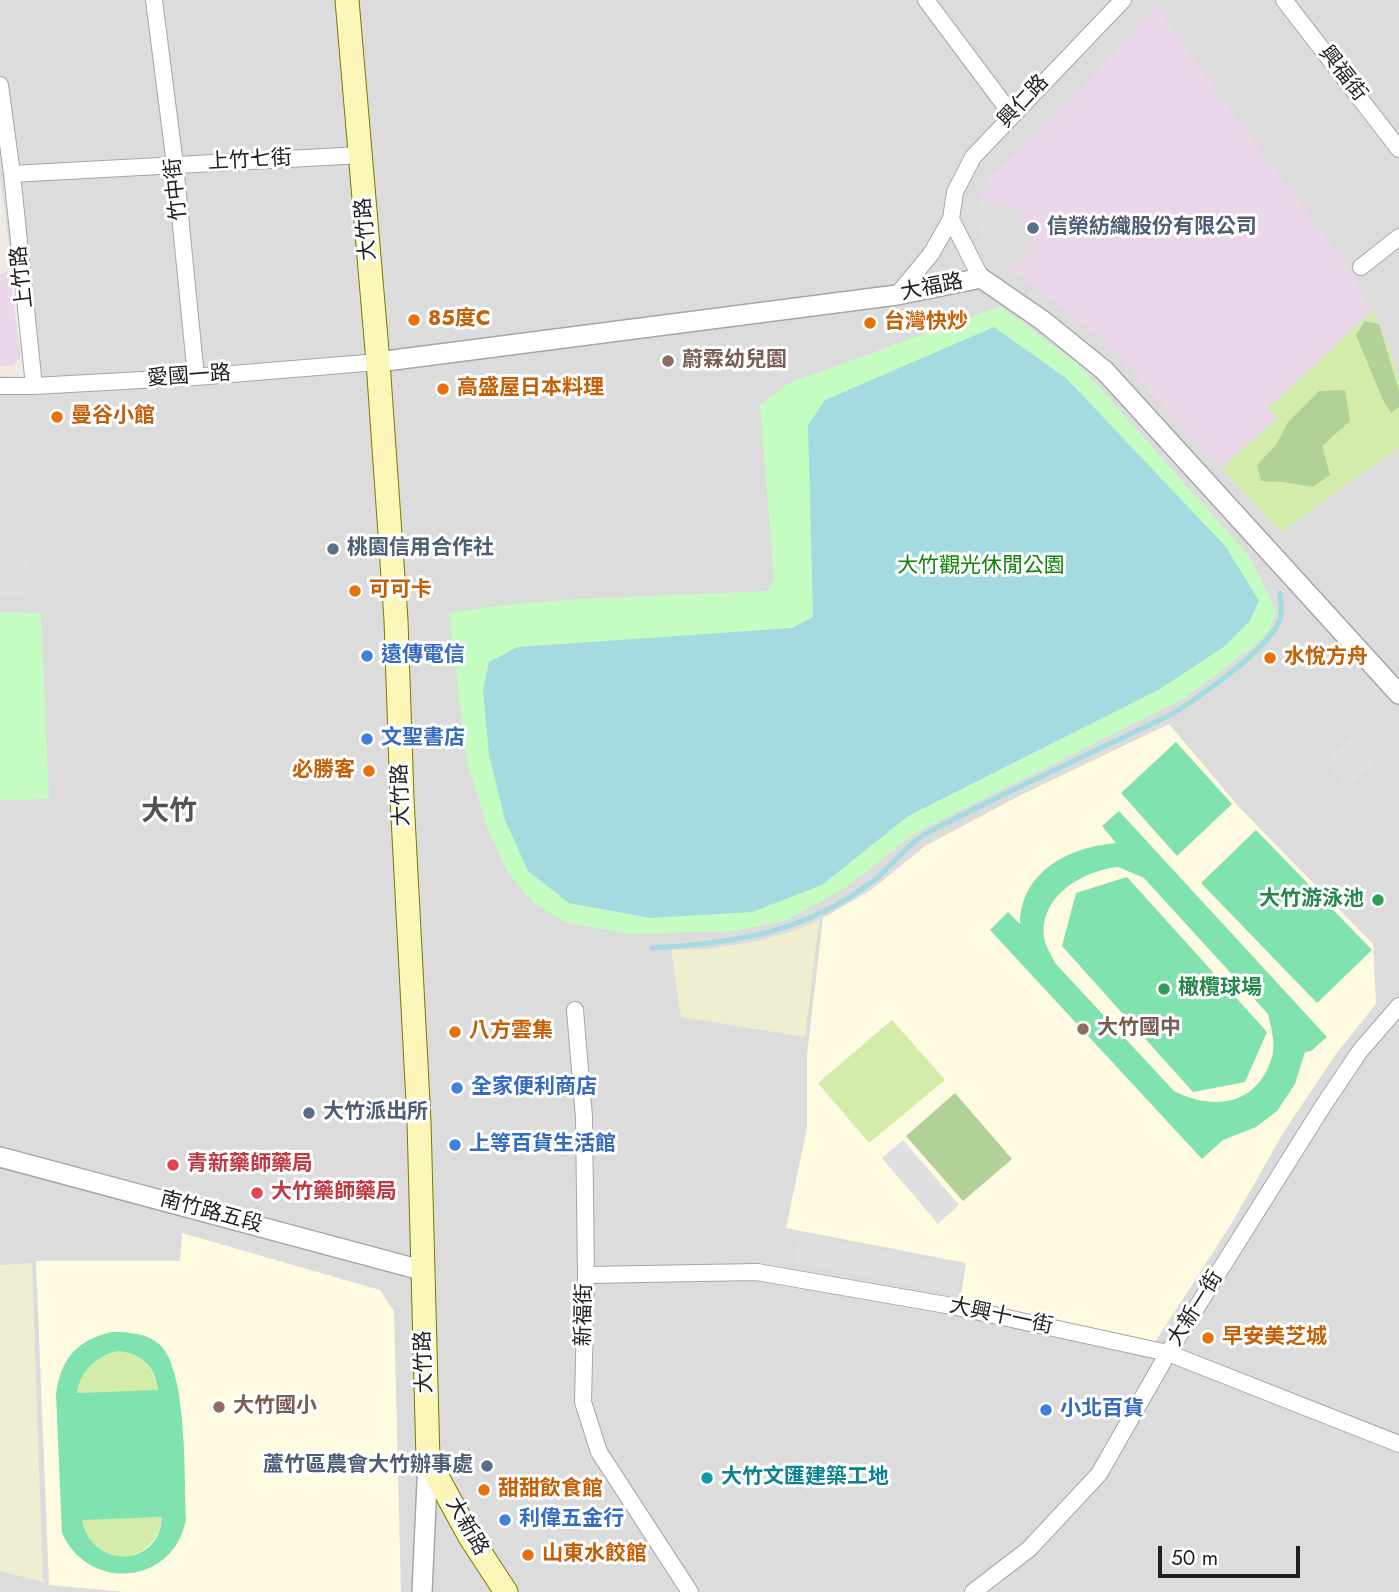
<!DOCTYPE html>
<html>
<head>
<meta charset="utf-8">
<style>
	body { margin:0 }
	#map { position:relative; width:1399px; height:1592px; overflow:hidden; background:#f0ebe5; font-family:Jost,sans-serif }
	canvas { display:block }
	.scale { position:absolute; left:1158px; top:1546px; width:142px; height:32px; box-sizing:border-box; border:4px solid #1f1f1f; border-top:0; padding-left:9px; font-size:21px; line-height:24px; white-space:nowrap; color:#1f1f1f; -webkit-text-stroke:5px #fff; paint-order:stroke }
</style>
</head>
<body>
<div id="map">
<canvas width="1399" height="1592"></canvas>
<div class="scale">50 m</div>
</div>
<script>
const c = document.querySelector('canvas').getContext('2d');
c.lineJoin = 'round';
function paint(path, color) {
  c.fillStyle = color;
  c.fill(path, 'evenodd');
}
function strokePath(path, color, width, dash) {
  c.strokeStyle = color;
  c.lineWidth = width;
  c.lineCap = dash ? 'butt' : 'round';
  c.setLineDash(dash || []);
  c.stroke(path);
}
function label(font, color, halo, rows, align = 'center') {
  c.font = font + ' Jost,"Noto Sans TC",sans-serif';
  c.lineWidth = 6;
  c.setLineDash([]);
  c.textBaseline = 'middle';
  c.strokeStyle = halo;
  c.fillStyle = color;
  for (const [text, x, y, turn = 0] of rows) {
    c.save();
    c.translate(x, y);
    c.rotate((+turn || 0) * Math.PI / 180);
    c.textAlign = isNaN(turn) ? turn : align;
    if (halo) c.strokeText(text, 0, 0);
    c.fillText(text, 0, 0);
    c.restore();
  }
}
const residential = new Path2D(`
	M 0,0 L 1399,0 L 1399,1592 L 0,1592 L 0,376 L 27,377 L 0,177 Z`);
const industrial = new Path2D(`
	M 1156,6 L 1221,97 L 1349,268 L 1370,310 L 1266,407 L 1275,418 L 1220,466 L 1104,341 L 1009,268 L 1015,260 L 1031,256 L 1033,243 L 1018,210 L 980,198 L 988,179 L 1063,109 Z
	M 9,271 L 21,357 L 12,366 L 0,366 L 0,274 Z`);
const education = new Path2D(`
	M 1169,724 L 1240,808 L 1373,944 L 1376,1004 L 1336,1054 L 1285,1130 L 1230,1226 L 1155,1342 L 960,1302 L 966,1263 L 786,1228 L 807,1128 L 807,1055 L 823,918 L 871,890 L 925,846 L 1021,795 Z
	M 182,1233 L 380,1290 L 394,1311 L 401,1592 L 126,1592 L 49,1585 L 36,1261 L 180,1261 Z`);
const farmland = new Path2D(`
	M 819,920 L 805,1037 L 681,1017 L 671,950 L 706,949 L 753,942 L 793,931 Z
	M 32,1263 L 43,1582 L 0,1571 L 0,1265 Z`);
const grass = new Path2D(`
	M 1374,310 L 1399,378 L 1399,447 L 1281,532 L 1222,468 L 1278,418 L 1269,408 Z
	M 892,1020 L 945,1080 L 869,1143 L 818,1083 Z
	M 118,1351 C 142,1354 154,1366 158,1391 L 77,1393 C 80,1370 96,1356 118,1351 Z
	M 163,1517 C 154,1569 91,1570 81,1519 Z`);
const forest = new Path2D(`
	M 1365,321 L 1379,324 L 1399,391 L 1399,407 L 1391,413 L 1383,400 L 1356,335 Z
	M 1345,390 L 1350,421 L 1322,446 L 1330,475 L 1313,487 L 1283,482 L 1261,481 L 1257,465 L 1276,445 L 1288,422 L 1319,391 Z
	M 955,1093 L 1012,1159 L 963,1201 L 906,1136 Z`);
const park = new Path2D(`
	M 1000,306 L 1079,365 L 1249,556 L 1276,610 L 1270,629 L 1253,647 L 1183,699 L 915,833 L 848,886 L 787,920 L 736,931 L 628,934 L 564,922 L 533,902 L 508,873 L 488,830 L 467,762 L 449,613 L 495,606 L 576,599 L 768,591 L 774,578 L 760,406 L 787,384 Z
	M 0,612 L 41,613 L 49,799 L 0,800 Z`);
const pitch = new Path2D(`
	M 1176,742 L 1232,804 L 1177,856 L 1121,793 Z
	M 1119,811 L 1327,1037 L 1311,1051 L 1305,1052 L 1295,1084 L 1277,1111 L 1256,1127 L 1223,1140 L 1202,1159 L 990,930 L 1008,912 L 1020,924 C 1021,871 1069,847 1116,843 L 1102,826 ZM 1118,867 L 1144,878 L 1268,1014 C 1271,1028 1276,1044 1272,1057 C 1257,1106 1214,1111 1174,1091 L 1055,963 C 1052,956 1047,949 1045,942 C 1036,898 1081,871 1118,867 Z
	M 1256,830 L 1372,950 L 1317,1003 L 1201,883 Z
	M 1127,877 L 1267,1032 L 1245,1082 L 1193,1092 L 1062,946 L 1076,893 Z
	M 112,1332 C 128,1332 146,1333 159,1344 C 188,1369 184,1479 186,1519 C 174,1586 88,1592 62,1533 L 56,1394 C 61,1358 77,1340 112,1332 ZM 118,1351 C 142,1354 155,1366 158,1390 L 77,1393 C 80,1370 97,1356 118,1351 ZM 162,1517 C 160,1568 91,1570 82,1520 Z`);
const parking = new Path2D(`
	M 980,198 L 1018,210 L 1033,243 L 1031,256 L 1023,263 L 1015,260 L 1009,268 L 994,257 L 983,241 L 976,218 Z
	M 0,559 L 30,559 L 32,586 L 23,598 L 0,598 Z
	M 1385,707 L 1399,723 L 1399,741 L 1348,787 L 1324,762 Z
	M 903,1140 L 959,1205 L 938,1224 L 882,1158 Z
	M 799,1233 L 962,1266 L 957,1295 L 793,1262 Z`);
const water = new Path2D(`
	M 994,327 L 1067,379 L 1226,547 L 1259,601 L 1249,622 L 1225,646 L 1160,689 L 908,816 L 822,885 L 752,912 L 650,918 L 569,903 L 528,871 L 505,820 L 489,755 L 483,691 L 489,662 L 518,647 L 792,628 L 813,617 L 808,425 L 825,400 Z`);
const stream = new Path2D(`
	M 652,948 C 735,943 805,933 873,881 C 892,867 907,843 929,832 C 1009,790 1092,753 1174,713 C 1200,696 1276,645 1281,615 C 1282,608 1280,599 1280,593`);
const minor = new Path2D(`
	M 154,0 L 175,165 L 196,377
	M 926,0 L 1012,115
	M 1284,0 L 1399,149
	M 0,85 L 12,174 L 34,386
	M 12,174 L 361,155
	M 1361,267 L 1399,237
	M 981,278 L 951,219 L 955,192 L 973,157 L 1123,0
	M 897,295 L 931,254 L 951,219
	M 0,386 L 34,386 L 196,377 L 378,362
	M 575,1010 L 584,1117 L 586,1275 L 583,1402 L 599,1452 L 690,1592
	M 586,1275 L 757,1272 L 952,1306 L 1168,1353 L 1399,1444
	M 973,1592 L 1029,1549 L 1099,1474 L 1168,1353 L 1323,1106 L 1360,1051 L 1399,1006`);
const tertiary = new Path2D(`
	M 378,362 L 897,295 L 981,278 L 1042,320 L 1105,371 L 1399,694
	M 0,1157 L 421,1270
	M 422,1592 L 428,1460`);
const secondary = new Path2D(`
	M 347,0 L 378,362 L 396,620 L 402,798 L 419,1121 L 428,1460 L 470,1537 L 506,1592`);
const markers = [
	[1033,228,7,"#5c6f8a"],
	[414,320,7,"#e8710a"],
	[870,323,7,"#e8710a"],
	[668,361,7,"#8d6e63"],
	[443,389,7,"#e8710a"],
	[57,417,7,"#e8710a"],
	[333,549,7,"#5c6f8a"],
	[355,591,7,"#e8710a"],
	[367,656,7,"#3f7fe0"],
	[1270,658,7,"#e8710a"],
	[367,739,7,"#3f7fe0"],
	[369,771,7,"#e8710a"],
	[1378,900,7,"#2e9e5b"],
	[1164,989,7,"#2e9e5b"],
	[1083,1029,7,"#8d6e63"],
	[455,1032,7,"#e8710a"],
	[457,1088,7,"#3f7fe0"],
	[309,1113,7,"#5c6f8a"],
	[455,1145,7,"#3f7fe0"],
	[173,1165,7,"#e0444e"],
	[257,1193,7,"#e0444e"],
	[1208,1338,7,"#e8710a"],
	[219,1407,7,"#8d6e63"],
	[1046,1410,7,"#3f7fe0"],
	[487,1466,7,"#5c6f8a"],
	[707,1478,7,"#0f9aa8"],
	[484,1490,7,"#e8710a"],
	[505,1520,7,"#3f7fe0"],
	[528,1555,7,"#e8710a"]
];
const streetNames = [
	["興福街",1342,74,52],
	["興仁路",1024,102,-47],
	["上竹七街",250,161,-3],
	["竹中街",177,189,-96],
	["大竹路",367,229,-95],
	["上竹路",23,277,-96],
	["大福路",932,288,-11],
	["愛國一路",189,377,-4],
	["大竹路",402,795,-92],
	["南竹路五段",211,1213,15],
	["大新一街",1196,1309,-58],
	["新福街",585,1315,-89],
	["大興十一街",1001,1317,12],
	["大竹路",425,1362,-92],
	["大新路",466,1527,60]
];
const serviceNames = [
	["信榮紡織股份有限公司",1047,228],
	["桃園信用合作社",347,549],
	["大竹派出所",323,1113],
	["蘆竹區農會大竹辦事處",473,1466,"right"]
];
const foodNames = [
	["85度C",428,320],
	["台灣快炒",884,323],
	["高盛屋日本料理",457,389],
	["曼谷小館",71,417],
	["可可卡",369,591],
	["水悅方舟",1284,658],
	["必勝客",355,771,"right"],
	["八方雲集",469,1032],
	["早安美芝城",1222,1338],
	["甜甜飲食館",498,1490],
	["山東水餃館",542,1555]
];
const educationNames = [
	["蔚霖幼兒園",682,361],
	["大竹國中",1097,1029],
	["大竹國小",233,1407]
];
const parkNames = [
	["大竹觀光休閒公園",981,567]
];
const shopNames = [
	["遠傳電信",381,656],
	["文聖書店",381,739],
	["全家便利商店",471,1088],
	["上等百貨生活館",469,1145],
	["小北百貨",1060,1410],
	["利偉五金行",519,1520]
];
const leisureNames = [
	["大竹游泳池",1364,900],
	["橄欖球場",1178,989,"left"]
];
const healthNames = [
	["青新藥師藥局",187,1165],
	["大竹藥師藥局",271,1193]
];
const cultureNames = [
	["大竹文匯建築工地",721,1478]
];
const districtNames = [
	["大竹",169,813]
];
paint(residential, '#dddcdc');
paint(industrial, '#ead7e9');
paint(education, '#fffbe0');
paint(farmland, '#f0eed0');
paint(grass, '#d4eca9');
paint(forest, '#b1d198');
paint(park, '#c5fcc1');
paint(pitch, '#80e2ae');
paint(parking, '#dfdfdf');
paint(water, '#a4dbe0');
strokePath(stream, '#a4dbe0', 5);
strokePath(minor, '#a6a6a6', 18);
strokePath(tertiary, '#a6a6a6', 22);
strokePath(secondary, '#7c7800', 25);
strokePath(minor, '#fff', 16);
strokePath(tertiary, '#fff', 19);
strokePath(secondary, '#fcf6b8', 23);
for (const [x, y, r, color] of markers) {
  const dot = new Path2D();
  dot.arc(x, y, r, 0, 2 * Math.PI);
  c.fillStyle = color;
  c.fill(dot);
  strokePath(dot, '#fff', 2.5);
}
label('21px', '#1f1f1f', '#fff', streetNames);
label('bold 21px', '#4e5e75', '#fff', serviceNames, 'left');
label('bold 21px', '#c56008', '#fff', foodNames, 'left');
label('bold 21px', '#785e54', '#fff', educationNames, 'left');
label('21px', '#0f8407', '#fff', parkNames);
label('bold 21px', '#366cbe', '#fff', shopNames, 'left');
label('bold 21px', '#27864d', '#fff', leisureNames, 'right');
label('bold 21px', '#be3a42', '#fff', healthNames, 'left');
label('bold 21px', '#0d838f', '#fff', cultureNames, 'left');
label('bold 28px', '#525252', '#fff', districtNames);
</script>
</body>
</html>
